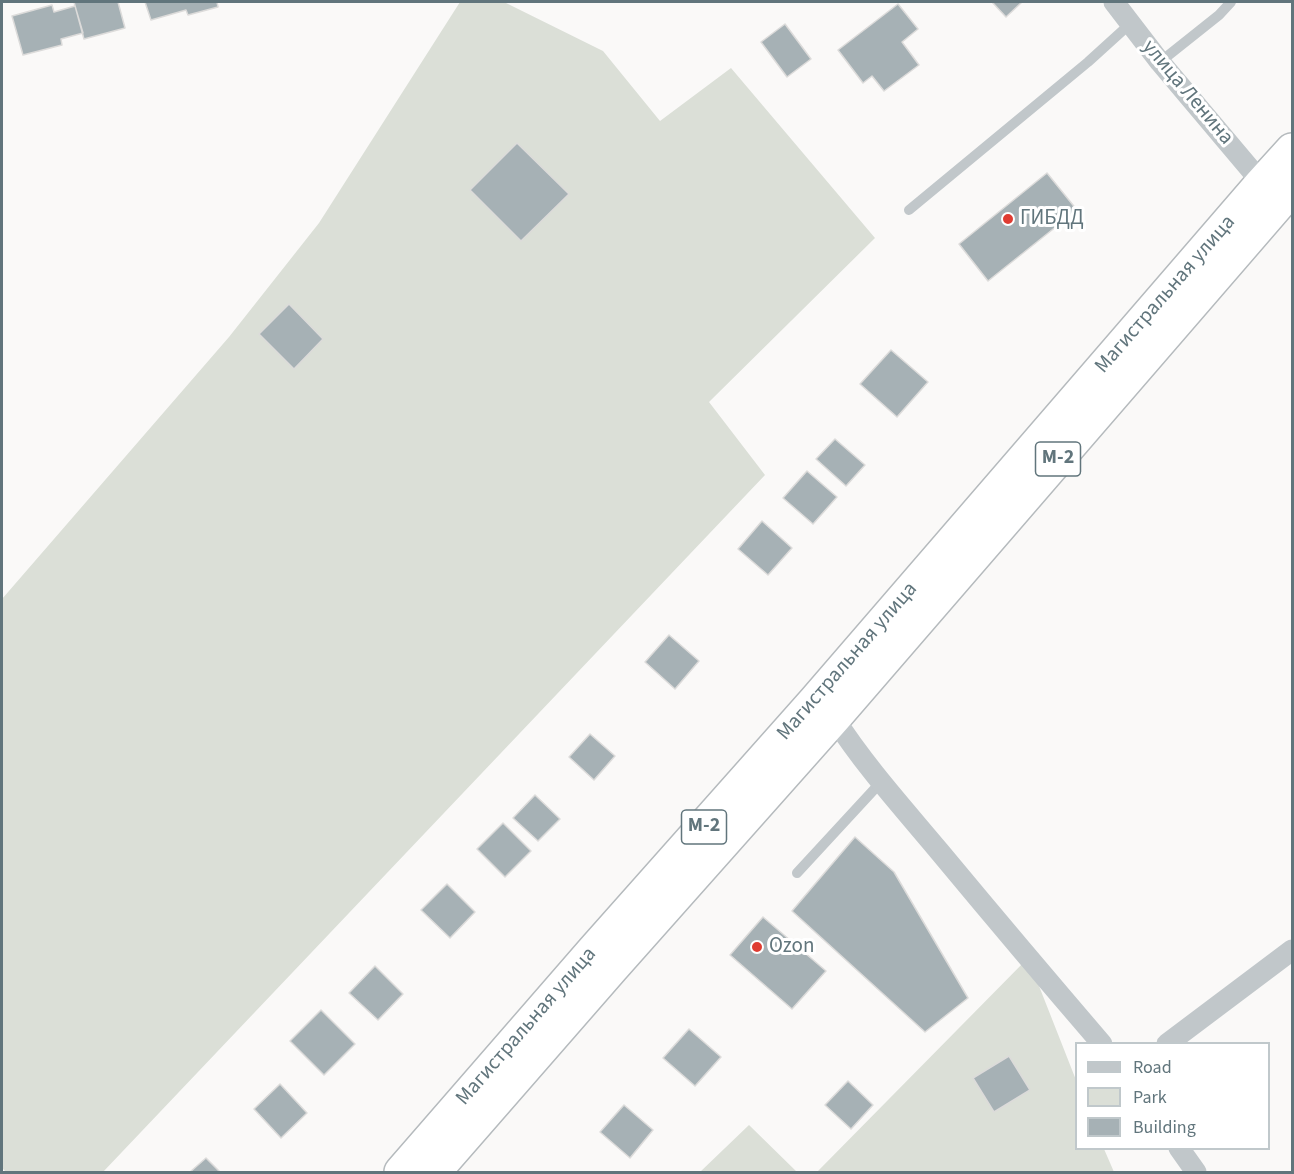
<!DOCTYPE html>
<html>
<head>
<meta charset="utf-8">
<style>
	body { margin:0 }
	#map { position:relative; width:1294px; height:1174px; overflow:hidden; background:#faf9f8; font-family:"Source Sans 3",sans-serif }
	canvas { display:block }
	.frame { position:absolute; inset:0; border:3px solid #61757c; pointer-events:none }
	.legend { position:absolute; left:1075px; top:1042px; width:195px; height:108px; box-sizing:border-box; background:#fff; border:2px solid #c0c8cb; margin:0; padding:8px 10px; list-style:none; font-size:18px; color:#61757c }
	.legend li { display:flex; align-items:center; gap:12px; height:30px }
	.legend b { width:30px; border:2px solid #c0c8cb }
</style>
</head>
<body>
<div id="map">
<canvas width="1294" height="1174"></canvas>
<div class="frame"></div>
<ul class="legend">
<li><b style="height:8px;background:#c1c7ca"></b>Road</li>
<li><b style="height:16px;background:#dbdfd7"></b>Park</li>
<li><b style="height:16px;background:#a6b1b5"></b>Building</li>
</ul>
</div>
<script>
const c = document.querySelector('canvas').getContext('2d');
c.lineJoin = 'round';
function paint(path, color) {
  c.fillStyle = color;
  c.fill(path, 'evenodd');
}
function strokePath(path, color, width, dash) {
  c.strokeStyle = color;
  c.lineWidth = width;
  c.lineCap = dash ? 'butt' : 'round';
  c.setLineDash(dash || []);
  c.stroke(path);
}
function label(font, color, halo, rows, align = 'center') {
  c.font = font + ' "Source Sans 3",sans-serif';
  c.lineWidth = 6;
  c.setLineDash([]);
  c.textBaseline = 'middle';
  c.strokeStyle = halo;
  c.fillStyle = color;
  for (const [text, x, y, turn = 0] of rows) {
    c.save();
    c.translate(x, y);
    c.rotate((+turn || 0) * Math.PI / 180);
    c.textAlign = isNaN(turn) ? turn : align;
    if (halo) c.strokeText(text, 0, 0);
    c.fillText(text, 0, 0);
    c.restore();
  }
}
const green = new Path2D(`
	M 460,2 L 504,2 L 603,51 L 660,121 L 731,68 L 875,238 L 709,402 L 765,475 L 103,1172 L 6,1172 L 2,1168 L 2,599 L 229,337 L 319,223 Z
	M 1028,958 L 1076,1080 L 1076,1148 L 1104,1149 L 1114,1172 L 817,1172 Z
	M 749,1125 L 797,1172 L 700,1172 Z`);
const building = new Path2D(`
	M 74,2 L 118,2 L 125,28 L 84,39 Z
	M 145,2 L 217,2 L 218,7 L 188,15 L 186,10 L 151,20 Z
	M 992,2 L 1022,2 L 1006,17 Z
	M 898,4 L 918,29 L 902,42 L 919,65 L 884,91 L 872,76 L 863,83 L 838,50 Z
	M 52,5 L 54,12 L 75,6 L 83,33 L 61,39 L 62,45 L 23,55 L 12,16 Z
	M 785,24 L 811,59 L 787,77 L 761,42 Z
	M 517,143 L 569,194 L 521,241 L 470,190 Z
	M 1047,173 L 1077,210 L 988,281 L 959,244 Z
	M 289,304 L 323,339 L 294,369 L 259,334 Z
	M 891,350 L 928,382 L 897,417 L 860,384 Z
	M 835,439 L 865,465 L 846,486 L 816,459 Z
	M 807,471 L 837,497 L 813,524 L 783,498 Z
	M 762,521 L 792,548 L 768,575 L 738,549 Z
	M 669,635 L 699,661 L 675,689 L 645,662 Z
	M 590,734 L 615,756 L 594,780 L 569,757 Z
	M 535,795 L 560,819 L 538,841 L 513,818 Z
	M 503,823 L 531,851 L 505,877 L 477,849 Z
	M 855,837 L 894,872 L 968,998 L 925,1032 L 792,911 Z
	M 447,884 L 475,912 L 450,938 L 421,910 Z
	M 763,917 L 826,971 L 792,1009 L 730,955 Z
	M 375,966 L 403,994 L 378,1020 L 349,993 Z
	M 321,1010 L 355,1044 L 324,1075 L 290,1041 Z
	M 689,1029 L 721,1057 L 695,1086 L 663,1058 Z
	M 1009,1056 L 1030,1090 L 994,1112 L 973,1078 Z
	M 848,1081 L 873,1105 L 851,1129 L 825,1105 Z
	M 280,1084 L 307,1113 L 281,1138 L 254,1109 Z
	M 624,1105 L 653,1130 L 630,1158 L 600,1132 Z
	M 206,1158 L 220,1172 L 190,1172 Z`);
const service = new Path2D(`
	M 1160,62 L 1219,15 L 1231,2
	M 909,210 L 1088,62 L 1131,23
	M 797,873 L 881,782`);
const minor = new Path2D(`
	M 1114,2 L 1160,62 L 1262,183
	M 834,718 C 865,766 903,808 939,851 C 993,916 1047,980 1102,1044
	M 1167,1044 L 1292,950
	M 1179,1148 L 1196,1172`);
const trunk = new Path2D(`
	M 401,1172 L 593,951 L 815,701 L 1262,183 L 1292,150
	M 434,1172 L 612,968 L 834,718 L 1292,188`);
const markers = [
	[1008,219,6,"#df3c32"],
	[757,947,6,"#df3c32"]
];
const shields = [
	[1058,459,45],
	[704,827,45]
];
const shieldNames = [
	["М-2",1058,459],
	["М-2",704,827]
];
const streetNames = [
	["улица Ленина",1187,93,50],
	["Магистральная улица",1166,295,-49],
	["Магистральная улица",848,662,-49],
	["Магистральная улица",527,1027,-49]
];
const poiNames = [
	["ГИБДД",1020,219],
	["Ozon",769,947]
];
paint(green, '#dbdfd7');
paint(building, '#a6b1b5');
strokePath(building, '#dcdbda', 1.5);
strokePath(trunk, '#b5babd', 36);
strokePath(service, '#c1c7ca', 10);
strokePath(minor, '#c1c7ca', 21);
strokePath(trunk, '#fff', 33);
for (const [x, y, r, color] of markers) {
  const dot = new Path2D();
  dot.arc(x, y, r, 0, 2 * Math.PI);
  c.fillStyle = color;
  c.fill(dot);
  strokePath(dot, '#fff', 2);
}
for (const [x, y, w] of shields) {
  const box = new Path2D();
  box.roundRect(x - w / 2, y - 17, w, 34, 4.5);
  c.fillStyle = '#fff';
  c.fill(box);
  strokePath(box, '#61757c', 1.5);
}
label('bold 20px', '#61757c', null, shieldNames);
label('21px', '#61757c', '#fff', streetNames);
label('21px', '#61757c', '#fff', poiNames, 'left');
</script>
</body>
</html>
